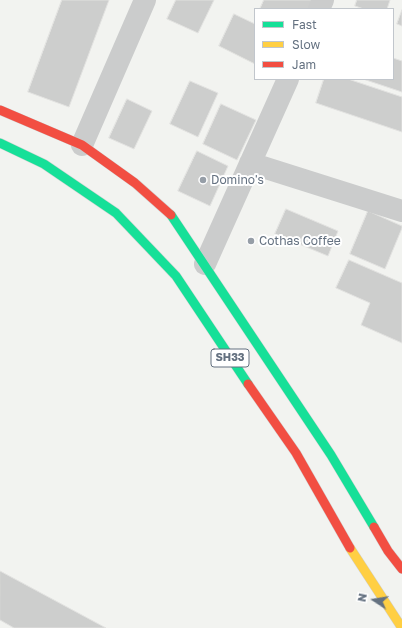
<!DOCTYPE html>
<html>
<head>
<meta charset="utf-8">
<style>
	body { margin:0 }
	#map { position:relative; width:402px; height:628px; overflow:hidden; background:#f2f3f0; font-family:"Golos Text",sans-serif }
	canvas { display:block }
	.legend { position:absolute; left:254px; top:8px; width:140px; height:72px; box-sizing:border-box; background:#fff; border:1px solid #c1c6cc; margin:0; padding:5px 7px; list-style:none; font-size:12px; color:#647180 }
	.legend li { display:flex; align-items:center; gap:8px; height:20px }
	.legend b { width:20px; border:1px solid #c1c6cc }
	.north { position:absolute; left:354px; top:580px; width:40px; height:40px; -webkit-text-stroke:3px #fff; paint-order:stroke; rotate:282deg; font-size:11px; font-weight:700; line-height:16px; text-align:center; color:#647180 }
	.north::after { content:''; display:block; margin:auto; width:14px; height:18px; background:#647180; clip-path:polygon(50% 0,100% 100%,50% 72%,0 100%) }
</style>
</head>
<body>
<div id="map">
<canvas width="402" height="628"></canvas>
<ul class="legend">
<li><b style="height:5px;background:#16e098"></b>Fast</li>
<li><b style="height:5px;background:#ffcf43"></b>Slow</li>
<li><b style="height:5px;background:#f24e42"></b>Jam</li>
</ul>
<div class="north">N</div>
</div>
<script>
const c = document.querySelector('canvas').getContext('2d');
c.lineJoin = 'round';
function paint(path, color) {
  c.fillStyle = color;
  c.fill(path, 'evenodd');
}
function strokePath(path, color, width, dash) {
  c.strokeStyle = color;
  c.lineWidth = width;
  c.lineCap = dash ? 'butt' : 'round';
  c.setLineDash(dash || []);
  c.stroke(path);
}
function label(font, color, halo, rows, align = 'center') {
  c.font = font + ' "Golos Text",sans-serif';
  c.lineWidth = 4;
  c.setLineDash([]);
  c.textBaseline = 'middle';
  c.strokeStyle = halo;
  c.fillStyle = color;
  for (const [text, x, y, turn = 0] of rows) {
    c.save();
    c.translate(x, y);
    c.rotate((+turn || 0) * Math.PI / 180);
    c.textAlign = isNaN(turn) ? turn : align;
    if (halo) c.strokeText(text, 0, 0);
    c.fillText(text, 0, 0);
    c.restore();
  }
}
const building = new Path2D(`
	M 62,0 L 109,0 L 69,107 L 28,92 Z
	M 176,0 L 214,0 L 198,33 L 167,19 Z
	M 264,0 L 318,0 L 313,9 L 260,9 Z
	M 357,0 L 390,0 L 387,9 L 364,9 L 355,6 Z
	M 402,10 L 402,26 L 397,24 Z
	M 234,14 L 255,24 L 255,64 L 219,46 Z
	M 393,58 L 402,61 L 402,92 L 363,79 L 393,79 Z
	M 324,79 L 348,79 L 402,97 L 402,132 L 316,103 Z
	M 190,81 L 218,93 L 198,137 L 170,124 Z
	M 127,99 L 152,111 L 134,149 L 109,138 Z
	M 221,104 L 256,120 L 237,160 L 203,144 Z
	M 197,151 L 228,166 L 210,206 L 178,191 Z
	M 286,209 L 338,231 L 328,256 L 275,234 Z
	M 368,211 L 402,226 L 402,228 L 385,269 L 350,254 Z
	M 349,260 L 402,283 L 402,343 L 361,325 L 370,303 L 336,288 Z
	M 0,571 L 106,628 L 14,628 L 0,620 Z`);
const street = new Path2D(`
	M 319,9 L 323,0
	M 82,145 L 145,0
	M 250,163 L 402,211
	M 205,264 L 288,79`);
const fast = new Path2D(`
	M 0,143 L 44,164 L 116,213 L 176,276 L 248,384
	M 171,215 L 331,455 L 374,527`);
const slow = new Path2D(`
	M 350,548 L 402,628`);
const jam = new Path2D(`
	M 0,110 L 82,145 L 135,183 L 171,215
	M 248,384 L 296,453 L 350,548
	M 374,527 L 388,551 L 402,569`);
const markers = [
	[203,180,4,"#969ea7"],
	[251,241,4,"#969ea7"]
];
const shields = [
	[230,358,38]
];
const shieldNames = [
	["SH33",230,358]
];
const poiNames = [
	["Domino's",211,180],
	["Cothas Coffee",259,241]
];
paint(building, '#cdcecd');
strokePath(building, '#e2e2e0', 1);
strokePath(fast, '#d0d1d1', 10);
strokePath(slow, '#d0d1d1', 10);
strokePath(jam, '#d0d1d1', 10);
strokePath(street, '#cbcccc', 22);
strokePath(fast, '#16e098', 9);
strokePath(slow, '#ffcf43', 9);
strokePath(jam, '#f24e42', 9);
for (const [x, y, r, color] of markers) {
  const dot = new Path2D();
  dot.arc(x, y, r, 0, 2 * Math.PI);
  c.fillStyle = color;
  c.fill(dot);
  strokePath(dot, '#fff', 1.5);
}
for (const [x, y, w] of shields) {
  const box = new Path2D();
  box.roundRect(x - w / 2, y - 9, w, 18, 3);
  c.fillStyle = '#fff';
  c.fill(box);
  strokePath(box, '#647180', 1);
}
label('bold 11px', '#647180', null, shieldNames);
label('12px', '#647180', '#fff', poiNames, 'left');
</script>
</body>
</html>
